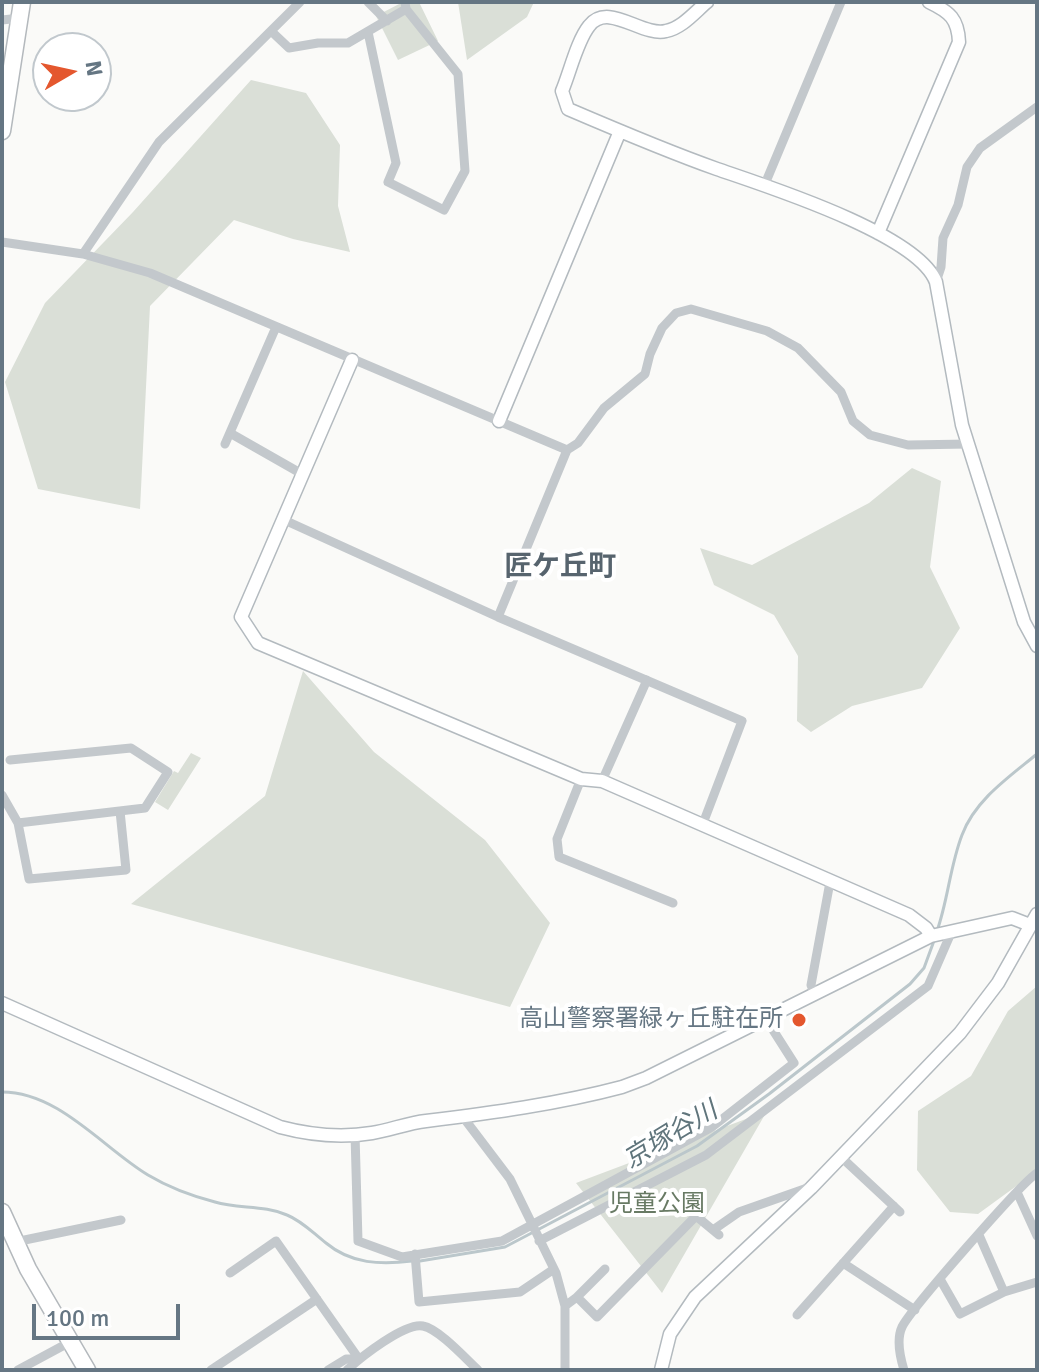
<!DOCTYPE html>
<html>
<head>
<meta charset="utf-8">
<style>
	body { margin:0 }
	#map { position:relative; width:1039px; height:1372px; overflow:hidden; background:#fafaf8; font-family:Signika,sans-serif }
	canvas { display:block }
	.frame { position:absolute; inset:0; border:4px solid #657683; pointer-events:none }
	.north { position:absolute; left:32px; top:32px; width:80px; height:80px; box-sizing:border-box; background:#fff; border:2px solid #c1c8cd; border-radius:50%; rotate:81deg; font-size:22px; font-weight:700; line-height:32px; text-align:center; color:#657683 }
	.north::after { content:''; display:block; margin:auto; width:28px; height:36px; background:#e4572e; clip-path:polygon(50% 0,100% 100%,50% 72%,0 100%) }
	.scale { position:absolute; left:32px; top:1304px; width:148px; height:36px; box-sizing:border-box; border:4px solid #657683; border-top:0; padding-left:10px; font-size:24px; line-height:28px; white-space:nowrap; color:#657683; -webkit-text-stroke:6px #fff; paint-order:stroke }
</style>
</head>
<body>
<div id="map">
<canvas width="1039" height="1372"></canvas>
<div class="frame"></div>
<div class="north">N</div>
<div class="scale">100 m</div>
</div>
<script>
const c = document.querySelector('canvas').getContext('2d');
c.lineJoin = 'round';
function paint(path, color) {
  c.fillStyle = color;
  c.fill(path, 'evenodd');
}
function strokePath(path, color, width, dash) {
  c.strokeStyle = color;
  c.lineWidth = width;
  c.lineCap = dash ? 'butt' : 'round';
  c.setLineDash(dash || []);
  c.stroke(path);
}
function label(font, color, halo, rows, align = 'center') {
  c.font = font + ' Signika,"Noto Sans JP",sans-serif';
  c.lineWidth = 8;
  c.setLineDash([]);
  c.textBaseline = 'middle';
  c.strokeStyle = halo;
  c.fillStyle = color;
  for (const [text, x, y, turn = 0] of rows) {
    c.save();
    c.translate(x, y);
    c.rotate((+turn || 0) * Math.PI / 180);
    c.textAlign = isNaN(turn) ? turn : align;
    if (halo) c.strokeText(text, 0, 0);
    c.fillText(text, 0, 0);
    c.restore();
  }
}
const green = new Path2D(`
	M 403,2 L 419,2 L 438,41 L 398,60 L 376,16 Z
	M 458,2 L 534,2 L 527,17 L 467,60 Z
	M 251,80 L 306,93 L 340,145 L 338,206 L 350,252 L 293,239 L 234,220 L 150,306 L 140,509 L 38,489 L 5,382 L 45,303 L 133,212 Z
	M 912,468 L 941,481 L 930,567 L 960,628 L 922,688 L 852,706 L 811,732 L 797,721 L 798,656 L 774,615 L 714,585 L 700,548 L 752,565 L 869,503 Z
	M 303,671 L 374,752 L 485,840 L 550,923 L 510,1007 L 131,904 L 265,796 Z
	M 191,753 L 201,758 L 168,810 L 155,802 L 174,771 L 178,773 Z
	M 1037,986 L 1037,1171 L 978,1214 L 950,1212 L 917,1170 L 918,1111 L 971,1076 L 1008,1011 Z
	M 767,1111 L 662,1293 L 576,1183 Z`);
const stream = new Path2D(`
	M 937,931 C 948,900 950,866 962,835 C 975,800 1009,777 1037,754
	M 2,1092 C 59,1092 103,1148 148,1175 C 168,1187 192,1196 215,1202 C 238,1209 264,1205 287,1215 C 302,1221 313,1233 326,1243 C 351,1264 381,1265 412,1261
	M 420,1261 L 505,1247 L 697,1146 L 769,1094 L 910,984 L 924,968 L 935,938`);
const street = new Path2D(`
	M 368,2 L 387,21
	M 2,20 L 20,18
	M 271,31 L 289,48 L 318,43 L 348,43 L 406,9
	M 368,32 L 396,163 L 388,182 L 444,210 L 465,171 L 458,74 L 406,9 L 405,2
	M 765,184 L 841,2
	M 2,242 L 83,254 L 150,273 L 567,450 L 498,617
	M 83,254 L 159,142 L 300,2
	M 936,282 L 941,267 L 943,238 L 958,205 L 967,167 L 980,148 L 1037,107
	M 230,433 L 302,474
	M 225,444 L 276,327
	M 567,450 L 578,443 L 604,408 L 645,374 L 650,354 L 662,328 L 676,313 L 691,309 L 767,331 L 798,348 L 841,392 L 853,421 L 870,435 L 908,445 L 969,444
	M 282,519 L 498,617 L 742,721 L 702,826
	M 10,760 L 131,748 L 168,772 L 145,808 L 18,823
	M 581,779 L 557,839 L 559,857 L 673,903
	M 602,781 L 647,680
	M 2,795 L 18,823 L 29,879 L 126,870 L 120,811
	M 815,995 L 811,985 L 830,882
	M 463,1117 L 510,1179 L 556,1273 L 565,1306 L 565,1370
	M 355,1134 L 358,1241 L 402,1257 L 502,1241 L 712,1127 L 794,1063 L 766,1019
	M 841,1157 L 900,1212
	M 1017,1192 L 1037,1236
	M 713,1230 L 739,1212 L 810,1187
	M 979,1235 L 1004,1292
	M 539,1241 L 706,1155 L 928,986 L 951,933
	M 15,1242 L 121,1220
	M 415,1254 L 419,1302 L 520,1292 L 554,1269
	M 843,1263 L 915,1310
	M 230,1273 L 276,1241 L 359,1359
	M 940,1279 L 960,1314 L 1004,1292 L 1037,1282
	M 577,1297 L 605,1269
	M 565,1306 L 577,1297 L 597,1317 L 696,1216 L 719,1235
	M 797,1315 L 894,1206
	M 18,1370 L 70,1342
	M 211,1370 L 317,1299
	M 328,1370 L 346,1359 L 359,1359
	M 347,1370 C 360,1358 405,1322 423,1326 C 439,1329 466,1359 478,1370
	M 904,1370 C 900,1357 896,1340 902,1327 C 910,1310 1022,1182 1037,1173`);
const secondary = new Path2D(`
	M 707,2 C 695,12 682,28 666,31 C 642,37 608,1 589,26 C 577,41 570,72 562,91 L 568,109 C 617,130 666,151 717,169 C 766,186 918,234 936,282 L 962,425 L 1024,622 L 1037,646
	M 878,233 L 959,42 C 958,19 950,12 929,2
	M 352,360 L 241,617 L 258,643 L 581,779 L 602,781 L 909,915 L 926,928 L 931,936 L 1012,918 L 1030,925
	M 499,421 L 620,131
	M 2,1003 L 280,1127 C 310,1135 341,1138 372,1133 C 390,1130 408,1123 426,1121 C 491,1113 558,1104 622,1087 L 646,1078 L 931,936
	M 661,1370 L 670,1334 L 695,1297 L 811,1188 L 960,1033 L 998,983 L 1037,914`);
const highway = new Path2D(`
	M 2,131 L 22,2
	M 2,1212 L 28,1269 L 87,1370`);
const markers = [
	[799,1020,8,"#e4572e"]
];
const poiNames = [
	["高山警察署緑ヶ丘駐在所",783,1020]
];
const parkNames = [
	["児童公園",657,1205]
];
const waterNames = [
	["京塚谷川",671,1136,-31]
];
const quarterNames = [
	["匠ケ丘町",560,568]
];
paint(green, '#dadfd7');
strokePath(stream, '#bbc7cb', 3);
strokePath(secondary, '#b3babf', 15);
strokePath(highway, '#b4b9bd', 19);
strokePath(street, '#c3c8cc', 9);
strokePath(secondary, '#fff', 12);
strokePath(highway, '#fff', 16);
for (const [x, y, r, color] of markers) {
  const dot = new Path2D();
  dot.arc(x, y, r, 0, 2 * Math.PI);
  c.fillStyle = color;
  c.fill(dot);
  strokePath(dot, '#fff', 3);
}
label('24px', '#657683', '#fff', poiNames, 'right');
label('24px', '#687a64', '#fff', parkNames);
label('italic 26px', '#60757c', '#fff', waterNames);
label('bold 28px', '#57646e', '#fff', quarterNames);
</script>
</body>
</html>
